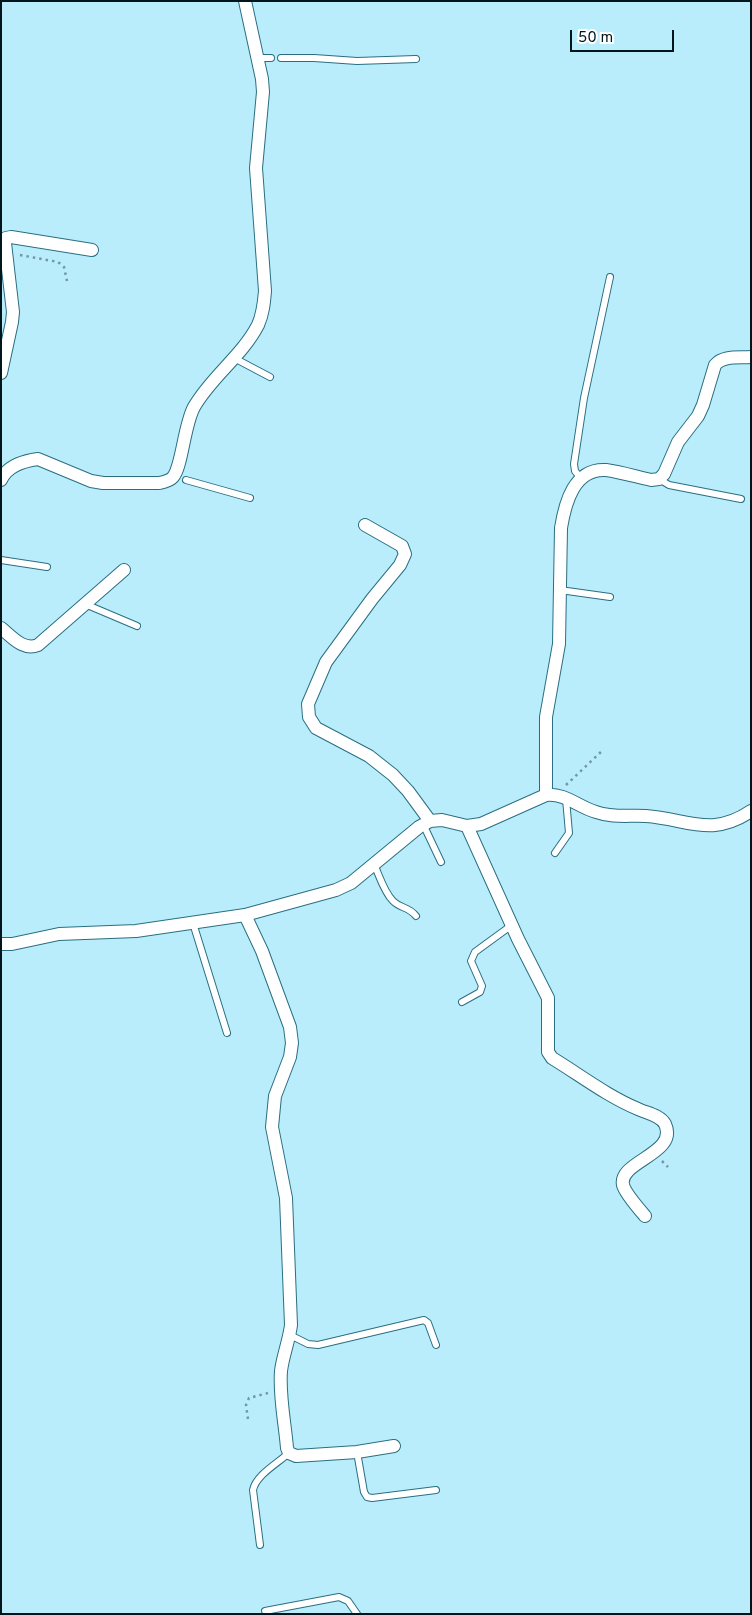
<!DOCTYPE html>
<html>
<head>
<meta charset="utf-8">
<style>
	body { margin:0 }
	#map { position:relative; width:752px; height:1615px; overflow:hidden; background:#baedfc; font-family:Overpass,sans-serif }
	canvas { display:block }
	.frame { position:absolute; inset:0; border:2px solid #00151c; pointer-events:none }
	.scale { position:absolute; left:570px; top:30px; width:104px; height:22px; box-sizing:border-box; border:2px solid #00151c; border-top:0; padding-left:6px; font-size:15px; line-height:18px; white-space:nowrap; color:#00151c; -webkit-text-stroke:4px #fff; paint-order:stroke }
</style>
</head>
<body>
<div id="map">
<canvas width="752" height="1615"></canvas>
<div class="frame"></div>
<div class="scale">50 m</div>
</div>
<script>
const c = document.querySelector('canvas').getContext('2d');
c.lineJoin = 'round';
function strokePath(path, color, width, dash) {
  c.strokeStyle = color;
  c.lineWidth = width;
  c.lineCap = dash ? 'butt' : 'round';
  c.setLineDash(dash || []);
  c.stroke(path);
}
const path = new Path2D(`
	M 20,255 L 58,262 L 64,267 L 67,281
	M 566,785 L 603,750
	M 662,1161 L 668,1167
	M 248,1419 L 246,1405 L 249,1398 L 268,1393`);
const lane = new Path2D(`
	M 258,58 L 271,58
	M 281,58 L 314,58 L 357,61 L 416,59
	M 234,358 L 270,377
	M 580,477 L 575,471 L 574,464 L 584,398 L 610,277
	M 659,479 L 669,485 L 741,499
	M 186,480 L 250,498
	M 1,560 L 47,567
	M 560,590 L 610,597
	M 85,604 L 137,626
	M 423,824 L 441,862
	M 555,853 L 569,833 L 566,799
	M 374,864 C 379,875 384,892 393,901 C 401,909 408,906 416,916
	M 193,923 L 227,1033
	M 462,1002 L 480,992 L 482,986 L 471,961 L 475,952 L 512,925
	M 290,1335 L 308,1344 L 318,1345 L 424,1320 L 428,1323 L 436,1345
	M 357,1452 L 364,1492 L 367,1497 L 372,1498 L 436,1490
	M 260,1545 L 253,1490 C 256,1475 278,1463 289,1453
	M 265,1611 L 339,1597 L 348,1601 L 357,1614`);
const street = new Path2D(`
	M 1,373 L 12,322 L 13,312 L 5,243 L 6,238 L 11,237 L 92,250
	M 1,480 C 7,466 23,461 38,459 L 91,481 L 103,483 L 159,483 C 164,482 170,481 173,477 C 182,467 184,425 194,407 C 211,377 242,356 258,325 C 263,314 264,303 265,291 L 256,168 L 263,92 L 262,79 L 245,1
	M 365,525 L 402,546 L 405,554 L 400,565 L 372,599 L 326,662 L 308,704 L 309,717 L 316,728 L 369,756 L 393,775 L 408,791 L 430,821
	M 1,628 C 12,637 23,651 38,645 L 124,570
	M 546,795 L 546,717 L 559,644 L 561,528 C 565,503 574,468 606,470 C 621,472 637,477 651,480 L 659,479 L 664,474 L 678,442 L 698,416 L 703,405 L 715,365 C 723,355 739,358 751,357
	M 467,826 L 518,939 L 548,998 L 548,1052 L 552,1058 C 580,1075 607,1096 638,1109 C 646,1113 660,1115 665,1124 C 679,1154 618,1161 623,1185 C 625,1193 639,1209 645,1216
	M 245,915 L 262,951 L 290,1027 L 292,1043 L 290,1057 L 275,1096 L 272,1127 L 286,1198 L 291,1325 C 289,1341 283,1355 281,1371 C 279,1396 285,1423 287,1448 L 289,1453 L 296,1456 L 357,1452 L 394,1446
	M 1,944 L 12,944 L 59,934 L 136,931 L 245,915 L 336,890 L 351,883 L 419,827 L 430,821 L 442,820 L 467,826 L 481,824 L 546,795 C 566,793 578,807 596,812 C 612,818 630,815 646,816 C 688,819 711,838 751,811`);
strokePath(lane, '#296f81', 8);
strokePath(street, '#296f81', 14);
strokePath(path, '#7198a4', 2.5, [2.5, 4]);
strokePath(lane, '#fff', 6);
strokePath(street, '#fff', 12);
</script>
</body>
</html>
